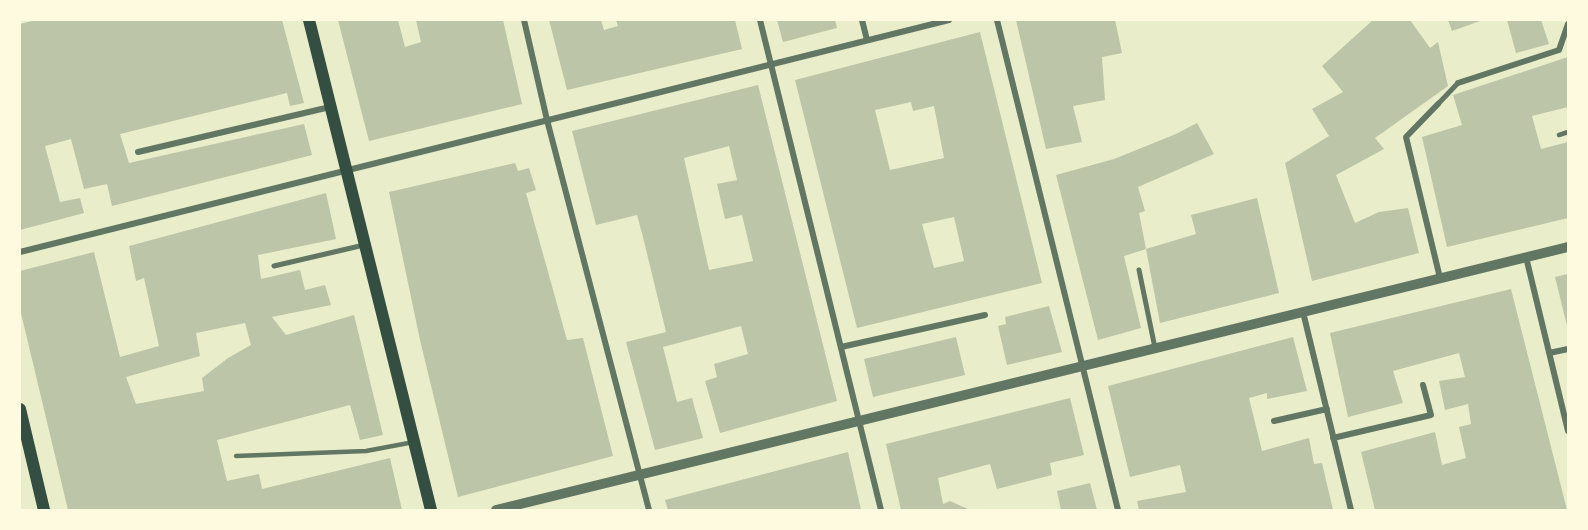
<!DOCTYPE html>
<html>
<head>
<meta charset="utf-8">
<style>
	body { margin:0 }
	#map { position:relative; width:1588px; height:530px; overflow:hidden; background:#e9edc9; font-family:"PT Sans Narrow",sans-serif }
	canvas { display:block }
	.frame { position:absolute; inset:0; border:21px solid #fefae0; pointer-events:none }
</style>
</head>
<body>
<div id="map">
<canvas width="1588" height="530"></canvas>
<div class="frame"></div>
</div>
<script>
const c = document.querySelector('canvas').getContext('2d');
c.lineJoin = 'round';
function paint(path, color) {
  c.fillStyle = color;
  c.fill(path, 'evenodd');
}
function strokePath(path, color, width, dash) {
  c.strokeStyle = color;
  c.lineWidth = width;
  c.lineCap = dash ? 'butt' : 'round';
  c.setLineDash(dash || []);
  c.stroke(path);
}
const building = new Path2D(`
	M 36,20 L 282,20 L 304,103 L 290,106 L 287,93 L 120,134 L 129,163 L 304,124 L 312,155 L 112,206 L 107,184 L 84,189 L 71,139 L 45,146 L 60,202 L 80,198 L 84,213 L 20,230 L 20,24 Z
	M 338,20 L 398,20 L 405,47 L 421,42 L 416,20 L 503,20 L 522,104 L 369,141 Z
	M 549,20 L 601,20 L 604,30 L 618,26 L 616,20 L 735,20 L 742,49 L 567,90 Z
	M 777,20 L 835,20 L 837,28 L 783,42 Z
	M 1016,20 L 1115,20 L 1122,53 L 1102,57 L 1105,100 L 1073,106 L 1082,142 L 1046,149 Z
	M 1373,20 L 1410,20 L 1430,48 L 1438,42 L 1448,86 L 1375,138 L 1384,149 L 1336,175 L 1355,223 L 1379,212 L 1408,208 L 1419,253 L 1312,281 L 1285,163 L 1329,136 L 1312,109 L 1343,92 L 1322,66 Z
	M 1448,20 L 1483,20 L 1452,31 Z
	M 1507,20 L 1541,20 L 1549,44 L 1516,53 Z
	M 980,32 L 1042,283 L 857,328 L 795,80 ZM 911,102 L 913,111 L 934,106 L 944,158 L 890,170 L 875,110 ZM 954,217 L 964,261 L 934,268 L 922,224 Z
	M 1568,57 L 1568,107 L 1532,116 L 1541,149 L 1568,142 L 1568,218 L 1447,247 L 1422,137 L 1462,125 L 1453,95 Z
	M 758,85 L 837,401 L 720,433 L 705,381 L 717,377 L 714,364 L 748,354 L 741,326 L 663,347 L 677,402 L 692,398 L 703,438 L 655,450 L 626,342 L 666,332 L 643,237 L 637,215 L 596,225 L 572,131 ZM 729,146 L 737,180 L 717,184 L 725,219 L 742,215 L 753,261 L 709,270 L 684,158 Z
	M 1197,123 L 1214,154 L 1138,187 L 1145,211 L 1139,213 L 1146,249 L 1124,256 L 1141,328 L 1098,340 L 1056,175 L 1114,159 L 1176,134 Z
	M 515,163 L 518,171 L 529,168 L 536,190 L 526,193 L 567,340 L 583,338 L 613,456 L 458,497 L 420,340 L 389,192 Z
	M 326,193 L 336,239 L 258,255 L 261,279 L 300,270 L 305,290 L 325,285 L 331,305 L 272,317 L 286,335 L 354,315 L 383,435 L 360,440 L 350,405 L 217,440 L 227,481 L 259,474 L 262,489 L 390,458 L 402,510 L 68,510 L 20,309 L 20,271 L 94,252 L 120,357 L 159,346 L 144,278 L 136,281 L 129,246 ZM 245,323 L 251,345 L 228,358 L 202,378 L 204,391 L 136,404 L 126,377 L 200,356 L 196,333 Z
	M 1257,198 L 1279,293 L 1160,323 L 1146,249 L 1196,234 L 1191,215 Z
	M 1568,274 L 1568,330 L 1555,277 Z
	M 1511,289 L 1567,510 L 1375,510 L 1361,452 L 1435,432 L 1442,465 L 1466,458 L 1459,427 L 1471,424 L 1468,404 L 1445,410 L 1439,381 L 1465,377 L 1459,353 L 1393,371 L 1403,403 L 1348,417 L 1330,333 Z
	M 1049,306 L 1062,352 L 1007,365 L 998,326 L 1006,324 L 1005,317 Z
	M 956,337 L 965,375 L 873,397 L 864,359 Z
	M 1293,337 L 1307,391 L 1267,399 L 1267,393 L 1249,398 L 1262,451 L 1309,438 L 1314,464 L 1322,463 L 1333,510 L 1139,510 L 1137,501 L 1186,492 L 1180,465 L 1130,477 L 1108,386 Z
	M 1070,398 L 1084,455 L 1050,463 L 1052,475 L 997,489 L 990,464 L 938,478 L 943,504 L 950,501 L 970,510 L 901,510 L 886,444 Z
	M 848,452 L 861,510 L 668,510 L 665,500 Z
	M 1090,483 L 1097,510 L 1061,510 L 1057,491 Z`);
const service = new Path2D(`
	M 1559,135 L 1568,132
	M 236,456 L 366,451 L 414,442`);
const pedestrian = new Path2D(`
	M 1438,104 L 1458,83
	M 274,266 L 364,245
	M 1139,270 L 1155,348`);
const minor = new Path2D(`
	M 524,20 L 547,120 L 649,510
	M 760,20 L 881,510
	M 862,20 L 867,40
	M 997,20 L 1118,510
	M 1458,83 L 1559,50 L 1568,24
	M 1438,104 L 1406,137 L 1440,278
	M 138,152 L 330,107
	M 20,252 L 949,20
	M 1526,257 L 1568,431
	M 1303,312 L 1351,510
	M 841,347 L 985,315
	M 1549,353 L 1568,349
	M 1274,421 L 1327,409
	M 1333,438 L 1431,415 L 1423,385`);
const tertiary = new Path2D(`
	M 496,510 L 1568,247`);
const secondary = new Path2D(`
	M 309,20 L 431,510
	M 20,409 L 44,510`);
paint(building, '#bcc5a7');
strokePath(service, '#617663', 4.5);
strokePath(pedestrian, '#617663', 5);
strokePath(minor, '#617663', 6);
strokePath(tertiary, '#617663', 10);
strokePath(secondary, '#344e41', 12);
</script>
</body>
</html>
